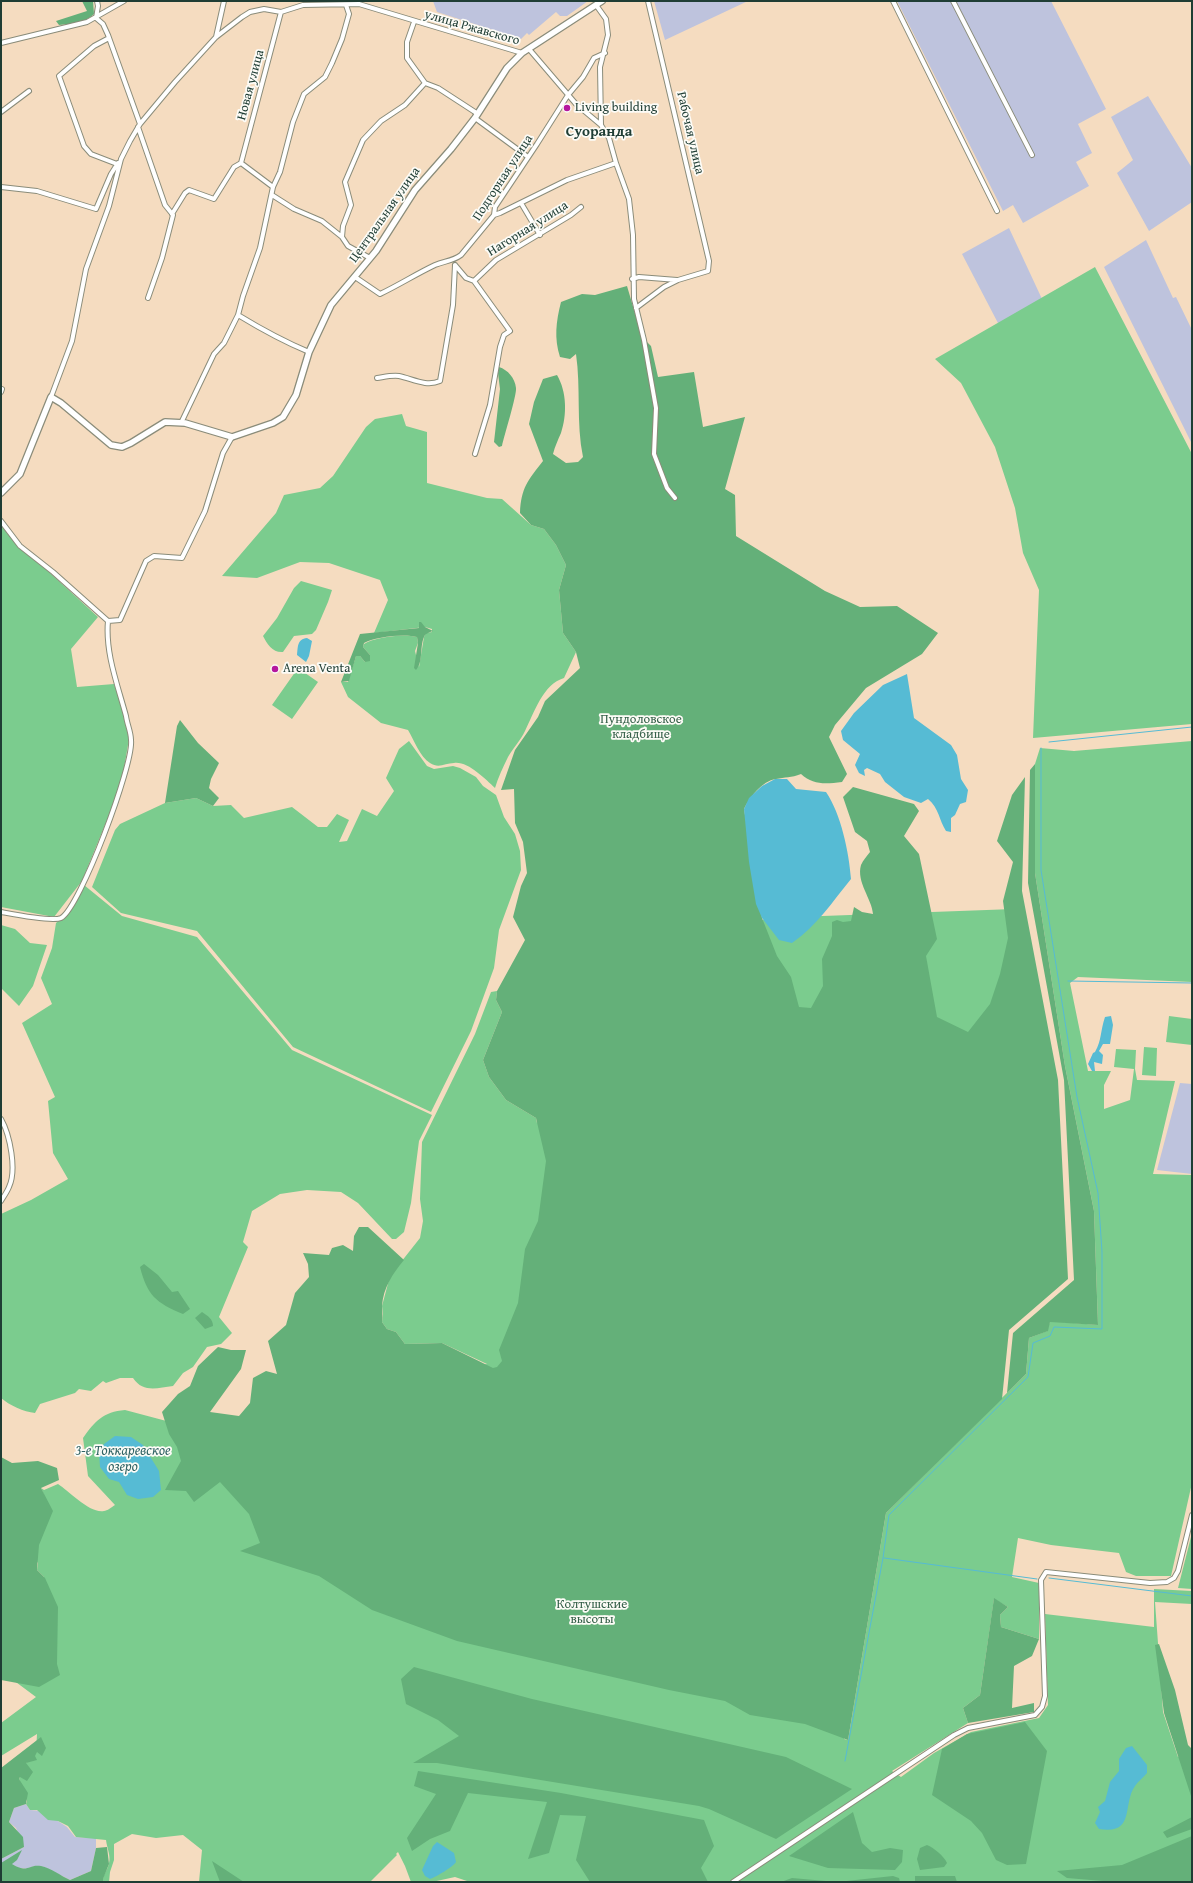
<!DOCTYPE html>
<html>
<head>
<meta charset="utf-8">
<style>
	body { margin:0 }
	#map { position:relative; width:1193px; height:1883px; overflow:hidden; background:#f5dcc0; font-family:"Gentium Book Plus",serif }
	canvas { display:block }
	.frame { position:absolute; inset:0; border:2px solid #1f3d34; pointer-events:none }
</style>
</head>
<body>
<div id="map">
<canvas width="1193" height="1883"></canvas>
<div class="frame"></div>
</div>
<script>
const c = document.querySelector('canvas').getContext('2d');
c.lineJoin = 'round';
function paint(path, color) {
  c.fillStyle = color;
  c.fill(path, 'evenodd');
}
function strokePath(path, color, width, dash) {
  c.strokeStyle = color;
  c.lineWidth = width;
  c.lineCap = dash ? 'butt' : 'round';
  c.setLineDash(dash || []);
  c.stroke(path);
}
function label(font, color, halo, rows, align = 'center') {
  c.font = font + ' "Gentium Book Plus",serif';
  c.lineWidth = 3.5;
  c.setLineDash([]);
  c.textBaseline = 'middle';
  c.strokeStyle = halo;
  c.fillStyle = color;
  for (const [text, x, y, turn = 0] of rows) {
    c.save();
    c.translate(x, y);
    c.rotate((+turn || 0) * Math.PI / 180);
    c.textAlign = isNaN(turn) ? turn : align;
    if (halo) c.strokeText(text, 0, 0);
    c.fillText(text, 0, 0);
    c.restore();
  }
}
const industrial = new Path2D(`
	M 433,1 L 588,1 L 567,16 L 560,16 L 556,12 L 529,35 L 527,33 L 521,39 L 437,12 Z
	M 654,1 L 748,1 L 665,40 Z
	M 897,1 L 1051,1 L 1106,109 L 1078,124 L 1092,153 L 1076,162 L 1089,186 L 1023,223 L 1013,205 L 1003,211 Z
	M 1148,96 L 1192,168 L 1192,202 L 1149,231 L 1117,173 L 1133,160 L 1111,117 Z
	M 1009,228 L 1042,299 L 999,325 L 962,254 Z
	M 1146,240 L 1173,298 L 1176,297 L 1192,330 L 1192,444 L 1104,267 Z
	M 1180,1083 L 1192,1084 L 1192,1174 L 1157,1170 Z
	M 26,1804 L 30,1810 L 43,1811 L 67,1827 L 75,1837 L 96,1838 L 96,1848 L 91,1871 L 70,1880 L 44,1867 L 35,1866 L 27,1869 L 19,1868 L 11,1864 L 1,1863 L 1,1859 L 24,1847 L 16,1828 L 9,1822 L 14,1808 Z`);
const green = new Path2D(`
	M 1095,267 L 1192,454 L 1192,724 L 1033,738 L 1039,590 L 1023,553 L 1015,508 L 995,447 L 961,383 L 935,359 Z
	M 402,414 L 406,426 L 427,432 L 427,483 L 487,498 L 502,499 L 531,525 L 544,529 L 556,545 L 566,565 L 559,590 L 563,633 L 576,652 L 564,678 C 543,684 534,713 525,731 C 521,740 513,748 508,757 C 503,767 498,778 495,788 C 485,779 468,761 454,763 C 445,763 439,769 430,763 C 420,757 414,740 408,730 L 381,723 L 348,697 L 341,682 L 348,682 L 356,656 L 360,656 L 365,662 L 370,655 L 363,647 L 364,644 C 374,637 405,633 417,637 L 418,643 L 415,651 L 419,667 L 424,637 L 426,633 L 432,632 L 432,629 L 425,627 L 374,633 L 388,600 L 380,580 L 329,563 L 300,562 L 257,578 L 222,576 L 276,513 L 284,495 L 320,488 L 333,476 L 366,427 L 375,419 Z
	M 1,523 L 12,538 L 98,617 L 71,649 L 77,687 L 114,684 L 122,707 L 129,739 L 121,786 L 82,881 L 54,917 L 1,907 Z
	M 301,581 L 332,590 L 328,602 L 316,630 L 312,634 L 294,636 L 283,652 C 273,653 267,644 263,636 L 277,618 L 294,588 Z
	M 298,668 L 318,682 L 292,719 L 272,705 Z
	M 409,741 L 427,766 L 434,769 L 453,766 L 460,768 L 476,777 L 483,786 L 496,795 L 504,817 L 515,834 L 520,851 L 521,870 L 499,930 L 494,968 L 471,1031 L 431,1112 L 293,1047 L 197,931 L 121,913 L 92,887 L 115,830 L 120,824 L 165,803 L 196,798 L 213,806 L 231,805 L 244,818 L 292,807 L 318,827 L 327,827 L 337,814 L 349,820 L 339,842 L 347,841 L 362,809 L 377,816 L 394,791 L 386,778 L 399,749 Z
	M 1192,741 L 1192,982 L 1078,977 L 1070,983 L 1088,1071 L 1111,1071 L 1104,1085 L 1104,1109 L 1130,1100 L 1134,1069 L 1114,1067 L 1116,1049 L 1136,1050 L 1135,1069 L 1137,1080 L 1175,1081 L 1153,1174 L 1192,1175 L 1192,1483 L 1171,1576 L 1136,1576 L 1126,1572 L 1119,1553 L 1051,1545 L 1018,1538 L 1012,1577 L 1039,1583 L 1039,1639 L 1001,1627 L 1000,1615 L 1008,1607 L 994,1599 L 980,1695 L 963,1708 L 968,1723 L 892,1771 L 901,1777 L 934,1753 L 971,1732 L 1039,1718 L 1048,1705 L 1045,1614 L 1154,1627 L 1154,1589 L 1192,1591 L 1192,1604 L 1155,1602 L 1163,1712 L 1178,1757 L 1192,1754 L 1192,1882 L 470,1882 L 455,1877 L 432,1882 L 411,1882 L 405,1866 L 398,1852 L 396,1854 L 397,1855 L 370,1882 L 199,1882 L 202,1850 L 183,1835 L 156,1838 L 132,1834 L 114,1844 L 114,1860 L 110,1872 L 109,1882 L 103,1882 C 102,1875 108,1870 109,1863 C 111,1856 107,1848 106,1840 L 76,1837 L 68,1826 L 58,1821 L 48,1820 L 37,1810 L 30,1810 L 26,1804 L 27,1801 L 19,1779 L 26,1763 L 36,1753 L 37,1734 L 1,1756 L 1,1723 L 36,1697 L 1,1671 L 44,1577 L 37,1570 L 38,1563 L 33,1555 L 44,1495 L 41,1488 L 44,1490 L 58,1484 C 69,1491 90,1514 104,1511 C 107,1511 112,1507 115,1505 L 88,1476 L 83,1438 C 95,1421 103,1412 125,1410 L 189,1427 L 487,1364 L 442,1343 L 405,1344 L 396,1332 L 387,1329 L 382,1322 L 383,1314 L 382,1306 L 390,1276 L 420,1238 L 423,1221 L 420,1199 L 422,1142 L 475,1034 L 491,992 L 497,991 L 496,1000 L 502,1012 L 483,1060 L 489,1077 L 506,1100 L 536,1118 L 537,1123 L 672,958 L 768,918 L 1014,909 L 1011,1312 L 879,1512 L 844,1739 L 848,1740 L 886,1513 L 1026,1374 L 1029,1338 L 1047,1331 L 1050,1321 L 1098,1325 L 1094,1211 L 1065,1066 L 1035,873 L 1035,764 L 1040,748 L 1074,751 Z
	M 84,885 L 122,916 L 197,937 L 292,1050 L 432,1115 L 419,1141 L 411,1203 L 404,1232 L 396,1239 L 392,1239 L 358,1203 L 341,1192 L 307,1190 L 280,1194 L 252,1211 L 243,1242 L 248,1247 L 219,1317 L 232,1333 L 221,1344 L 207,1347 L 193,1367 L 183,1373 L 173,1386 C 157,1388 143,1393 133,1378 L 120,1378 L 106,1383 L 103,1381 L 91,1391 L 79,1389 L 75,1393 L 40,1404 L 35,1413 C 24,1412 9,1405 1,1398 L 1,1214 L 31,1200 L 68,1179 L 53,1153 L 48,1101 L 55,1097 L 22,1023 L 52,1004 L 41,978 L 52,948 L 56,923 L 68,912 Z
	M 1,925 L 15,929 L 30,943 L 47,945 L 33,986 L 19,1006 L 1,988 Z
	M 1169,1016 L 1192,1019 L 1192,1045 L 1166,1042 Z
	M 1144,1047 L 1157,1048 L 1156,1076 L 1142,1075 Z
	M 1192,1533 L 1192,1589 L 1178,1588 Z`);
const forest = new Path2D(`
	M 82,1 L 93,1 L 94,14 C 85,23 71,24 59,25 L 56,21 L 87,11 Z
	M 627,286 L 642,337 L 651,346 L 658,377 L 694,372 L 703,427 L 745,417 L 725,489 L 735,495 L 736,536 L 825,591 L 860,607 L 897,606 L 938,633 L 922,654 L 866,688 L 835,725 L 829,737 L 847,774 L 842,782 C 825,784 813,785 801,774 C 791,778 785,777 776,779 C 762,781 750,797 744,809 L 762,918 L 777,956 L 791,977 L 799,1007 L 811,1008 L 823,986 L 822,959 L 832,936 L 832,922 L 837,920 L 843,922 L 851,921 L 854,907 L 862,912 L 873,914 C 872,899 856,882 861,865 C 863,860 867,856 870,852 L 867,841 L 855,832 L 843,797 L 853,787 L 914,804 L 919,811 L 904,836 L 919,854 L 937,939 L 926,956 L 937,1017 L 968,1032 L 990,1004 L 1000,974 L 1008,938 L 1003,901 L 1013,862 L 997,841 L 1012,795 L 1025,777 L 1022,891 L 1058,1080 L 1068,1279 L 1009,1330 L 1002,1399 L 886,1513 L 848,1740 L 805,1724 L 750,1715 L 725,1701 L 669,1690 L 457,1641 L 372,1610 L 319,1576 L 240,1551 L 260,1543 L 249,1514 L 220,1482 L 194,1502 L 186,1491 L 165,1490 L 181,1461 L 177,1447 L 169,1434 L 162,1412 L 178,1394 L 190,1386 L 198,1366 L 218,1347 L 231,1350 L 246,1350 L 241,1369 L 210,1412 L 239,1416 L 250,1403 L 253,1378 L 266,1371 L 277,1374 L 268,1341 L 286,1325 L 295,1293 L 309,1277 L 308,1264 L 303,1253 L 329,1255 L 332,1248 L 343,1245 L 353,1251 L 354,1236 L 359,1227 L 368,1227 L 404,1260 C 393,1273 383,1288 382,1306 C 382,1311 383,1316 382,1322 L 387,1329 L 396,1332 L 405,1344 L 442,1343 L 493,1368 L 497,1367 L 502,1361 L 499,1350 L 518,1303 L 525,1249 L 538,1221 L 546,1161 L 536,1118 L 506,1100 L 489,1077 L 483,1060 L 502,1012 L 496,1000 L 497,991 L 525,940 L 513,917 L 521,886 L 527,873 L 523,842 L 515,823 L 514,789 L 501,790 L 515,750 L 538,717 L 545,701 L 580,668 L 576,652 L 563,633 L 559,590 L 566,565 L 556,545 L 544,529 L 531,525 L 520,513 C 521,488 528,480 543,461 L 529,424 L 534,402 L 543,379 L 557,375 C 567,392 567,415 561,433 C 558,440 555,446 553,454 L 566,463 L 578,462 L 583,457 C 576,423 581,388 576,354 L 570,359 L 560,357 C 554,338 556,322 561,302 L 582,294 L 595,295 Z
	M 499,367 C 508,370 515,378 516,388 C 517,395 504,436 502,446 L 499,447 L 494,442 L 500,389 L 498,373 Z
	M 419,622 L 421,622 L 425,627 L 433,631 C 430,632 427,633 425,635 C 419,645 424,661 416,670 L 414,668 L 418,643 L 417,637 C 405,633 374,637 364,643 L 363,647 L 370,655 L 370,661 L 365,662 L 360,656 L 356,656 L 349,681 L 341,682 L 360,634 L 419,628 Z
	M 180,720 L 198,743 L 219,763 L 211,779 L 209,788 L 219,798 L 213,806 L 196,798 L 165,803 L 177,726 Z
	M 1035,764 L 1035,873 L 1065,1066 L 1094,1211 L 1098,1325 L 1050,1322 L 1048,1331 L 1029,1338 L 1026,1374 L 1007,1393 L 1013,1333 L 1074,1280 L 1064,1080 L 1028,883 L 1030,770 Z
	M 144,1264 L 158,1275 L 172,1292 L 178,1291 L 190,1309 L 183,1314 C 156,1303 147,1295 140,1267 Z
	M 202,1312 C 208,1316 213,1319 213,1326 L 205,1329 L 195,1318 Z
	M 1,1457 L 12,1463 L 38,1461 L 57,1468 L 59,1480 L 41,1488 L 53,1511 L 39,1545 L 37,1570 L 45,1578 L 58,1607 L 57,1664 L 60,1675 L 39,1687 L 1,1680 Z
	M 994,1598 L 1008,1607 L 1000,1615 L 1001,1627 L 1039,1639 L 1032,1656 L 1014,1666 L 1012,1708 L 1034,1703 L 1034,1712 L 968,1723 L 963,1708 L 980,1695 Z
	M 1159,1644 L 1175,1690 L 1188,1745 L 1192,1749 L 1192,1799 L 1164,1713 L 1155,1645 Z
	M 414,1667 L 532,1699 L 786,1757 L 852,1789 L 776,1839 L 709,1809 L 699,1806 L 437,1763 L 413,1763 L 459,1736 L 438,1720 L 406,1704 L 401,1679 Z
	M 1025,1722 L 1047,1751 L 1026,1864 L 1007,1865 L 996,1860 L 982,1833 L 971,1821 L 932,1795 L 942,1749 L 967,1734 Z
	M 41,1737 L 46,1748 L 42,1756 L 37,1752 L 35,1756 L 37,1760 L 26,1763 L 33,1772 L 27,1781 L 20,1777 L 19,1779 L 28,1793 L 26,1804 L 14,1808 L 9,1822 L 23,1837 L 24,1847 L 1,1859 L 1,1768 Z
	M 418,1771 L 561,1793 L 704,1820 L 714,1846 L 701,1868 L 708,1882 L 590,1882 L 576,1860 L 586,1816 L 560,1815 L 549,1853 L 528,1859 L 547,1802 L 468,1793 L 450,1831 L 430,1839 L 412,1851 L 407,1838 L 436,1794 L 414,1786 Z
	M 853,1812 L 862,1843 L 872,1852 L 890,1848 L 903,1850 L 902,1862 L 895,1870 L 828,1868 L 789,1856 Z
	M 1192,1817 L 1192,1829 L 1167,1838 L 1163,1832 Z
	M 1192,1836 L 1192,1882 L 1115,1882 L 1067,1878 L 1057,1871 L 1122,1865 Z
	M 927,1845 C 934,1848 944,1856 947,1863 L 944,1867 L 920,1870 L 917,1859 L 920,1848 Z
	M 107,1847 L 109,1864 L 103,1879 L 103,1882 L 1,1882 L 1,1863 L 22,1850 L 17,1860 L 12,1864 C 29,1874 27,1864 41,1866 C 51,1868 61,1876 70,1880 L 91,1871 L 96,1848 Z
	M 212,1861 L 244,1882 L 220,1882 Z
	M 893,1876 L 899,1878 L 900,1882 L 781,1882 L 792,1878 L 837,1882 Z
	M 915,1876 L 955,1876 L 957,1882 L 915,1882 Z`);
const water = new Path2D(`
	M 307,638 L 312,641 L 309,656 L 306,662 L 297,655 C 298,647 297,639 307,638 Z
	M 907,674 L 914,718 L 951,745 L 957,755 L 961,779 L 968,790 L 966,802 L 960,804 L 955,815 L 951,818 L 951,832 L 946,831 C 939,820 939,808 928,799 L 921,803 L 904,797 L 885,782 L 880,774 L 867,768 L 864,770 L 865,776 L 859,773 L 855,765 L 860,754 L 843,740 L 841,731 L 854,713 L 883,685 Z
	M 775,779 L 787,779 L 796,789 L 826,792 C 841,814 849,852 851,879 C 832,902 817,926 792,943 L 779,940 L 762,918 L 756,904 L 749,862 L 744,809 L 749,798 L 762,786 Z
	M 1111,1016 L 1113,1025 L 1110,1044 L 1103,1044 L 1099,1051 L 1103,1055 L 1102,1064 L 1094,1062 L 1095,1071 L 1092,1071 L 1088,1064 L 1093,1053 L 1095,1052 C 1102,1039 1100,1032 1105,1017 Z
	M 115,1436 L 131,1437 L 143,1445 L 159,1471 L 161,1490 L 153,1497 L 138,1499 L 127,1495 L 119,1482 L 109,1479 L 100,1467 L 99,1452 L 104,1444 Z
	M 1132,1746 L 1147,1765 L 1147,1773 C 1144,1777 1138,1781 1135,1786 C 1122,1804 1136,1835 1099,1829 L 1095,1823 L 1100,1812 L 1098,1807 L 1105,1801 L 1110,1782 L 1119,1771 L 1119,1759 L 1126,1748 Z
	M 437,1842 L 454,1853 L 456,1862 C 453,1867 436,1877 430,1879 L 425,1876 L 422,1870 L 433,1846 Z`);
const stream = new Path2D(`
	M 1049,742 L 1192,727
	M 1068,981 L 1192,983
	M 884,1558 L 1037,1579
	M 1049,1578 L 1192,1596
	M 845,1761 L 883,1558 L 889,1515 L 1028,1377 L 1033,1343 L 1050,1336 L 1054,1327 L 1102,1329 L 1102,1252 L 1098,1193 L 1077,1097 L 1041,870 L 1041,748`);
const street = new Path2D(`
	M 893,1 L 997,211
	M 953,1 L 1032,155
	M 596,5 L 606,19 L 608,35 L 600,67 L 601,125 L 609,138 L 616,163 L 629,199 L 633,235 L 634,299 L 644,340 L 656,408 L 654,454 L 667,488 L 675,498
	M 96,18 L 103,24 L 108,35 L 140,124
	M 96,18 L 98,6 L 97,1
	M 414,22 L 407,42 L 407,58 L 425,83 L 438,88 L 478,114
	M 216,37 L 224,1
	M 109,38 L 94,46 L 59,76 L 84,146 L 91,154 L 117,164
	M 1,43 L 87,22 L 124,1
	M 529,49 L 576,104 L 601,125
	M 1,112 L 29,91
	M 475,118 L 528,157
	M 138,127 L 165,205 L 173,215 L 162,258 L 148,298
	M 241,163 L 281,12
	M 1,187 L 37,191 L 96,209 L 111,174 L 118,163
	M 272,195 L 294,209 L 322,221 L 342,237
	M 521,203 L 540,235
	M 172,214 L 185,193 L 189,190 L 214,199 L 234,167 L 241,163 L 273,187
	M 494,215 L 500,213 L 567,180 L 616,163
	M 370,258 L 348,246 L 342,237 L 343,226 L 351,205 L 345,182 L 363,140 L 381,121 L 405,105 L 425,83
	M 455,265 L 466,278 L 474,281 L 496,260 L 571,215 L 581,207
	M 355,277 L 380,294 C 399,285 416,274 435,265 C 445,261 453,261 461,255 L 494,215 L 495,207 L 537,144 L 568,95 L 583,77 L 594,58 L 605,53
	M 632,279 L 639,277 L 677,280
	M 474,281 L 510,331 L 504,335 L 500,347 L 490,405 L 475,454
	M 636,308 L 664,287 L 678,280 L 708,271 L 709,261 L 648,1
	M 238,315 C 261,329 285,342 309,352
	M 377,378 C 384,377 392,375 399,376 C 413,379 426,387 440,381 L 453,305 L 455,265
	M 1,392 L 2,389
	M 51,397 L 72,341 L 86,269 L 109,206 L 121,159 L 130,141 L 140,124 L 175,82 L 216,37 L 242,17 L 250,12 L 264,9 L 281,12 L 303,5 L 359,4 L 522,53
	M 181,423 L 214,354 L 224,343 L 238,315 L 243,296 L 260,248 L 273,187 L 280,172 L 293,122 L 304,94 L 325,77 L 332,63 L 342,39 L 349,14 L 346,5
	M 1,521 L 20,546 L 53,572 L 108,621 L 120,620 L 146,561 L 154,556 L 182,558 L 205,511 L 223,453 L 232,437
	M 1,912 C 12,914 52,922 61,918 C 80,908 134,764 131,740 C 131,732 127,724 126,716 C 118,686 105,653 108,621
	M 1,1119 C 10,1135 17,1170 9,1187 C 7,1192 4,1196 1,1201
	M 733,1882 L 954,1735 L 968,1728 L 1035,1715 L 1042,1707 L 1045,1696 L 1041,1580 L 1046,1572 L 1150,1583 L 1167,1582 L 1174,1578 L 1178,1571 L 1192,1515`);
const secondary = new Path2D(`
	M 1,493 L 20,474 L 51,397 L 61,403 L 111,445 L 122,447 L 131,443 L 165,422 L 185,423 L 232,437 L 273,423 L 283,417 L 296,395 L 309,352 L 331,305 L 376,251 L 415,190 L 451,149 L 475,118 L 507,68 L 522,53 L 602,1`);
const markers = [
	[567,108,4,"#b5179e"],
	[275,669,4,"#b5179e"]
];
const streetNames = [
	["улица Ржавского",472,28,16],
	["Новая улица",251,85,-75],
	["Рабочая улица",690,133,77],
	["Подгорная улица",503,178,-57],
	["Центральная улица",385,215,-55],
	["Нагорная улица",528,229,-32]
];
const poiNames = [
	["Living building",575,108],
	["Arena Venta",283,669]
];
const parkNames = [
	["Пундоловское",641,720],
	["кладбище",641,735],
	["Колтушские",592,1605],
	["высоты",592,1620]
];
const waterNames = [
	["3-е Токкаревское",123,1451],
	["озеро",123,1467]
];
const quarterNames = [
	["Суоранда",599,132]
];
paint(industrial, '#bec3dd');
paint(green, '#7bcc8e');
paint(forest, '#64b079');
paint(water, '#56bbd4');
strokePath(stream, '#56bbd4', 1);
strokePath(street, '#8a8c7a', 6);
strokePath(secondary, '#8a8c7a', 8);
strokePath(street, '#fff', 4);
strokePath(secondary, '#fff', 5.5);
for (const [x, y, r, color] of markers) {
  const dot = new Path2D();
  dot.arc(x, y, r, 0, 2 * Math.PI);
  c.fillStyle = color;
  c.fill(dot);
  strokePath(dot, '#fdfcf7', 1.5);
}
label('13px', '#1f3d34', '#fdfcf7', streetNames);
label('13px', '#1f3d34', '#fdfcf7', poiNames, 'left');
label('13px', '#36614a', '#fdfcf7', parkNames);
label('italic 14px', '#306364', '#fdfcf7', waterNames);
label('bold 15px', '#1f3d34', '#fdfcf7', quarterNames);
</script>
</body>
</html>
